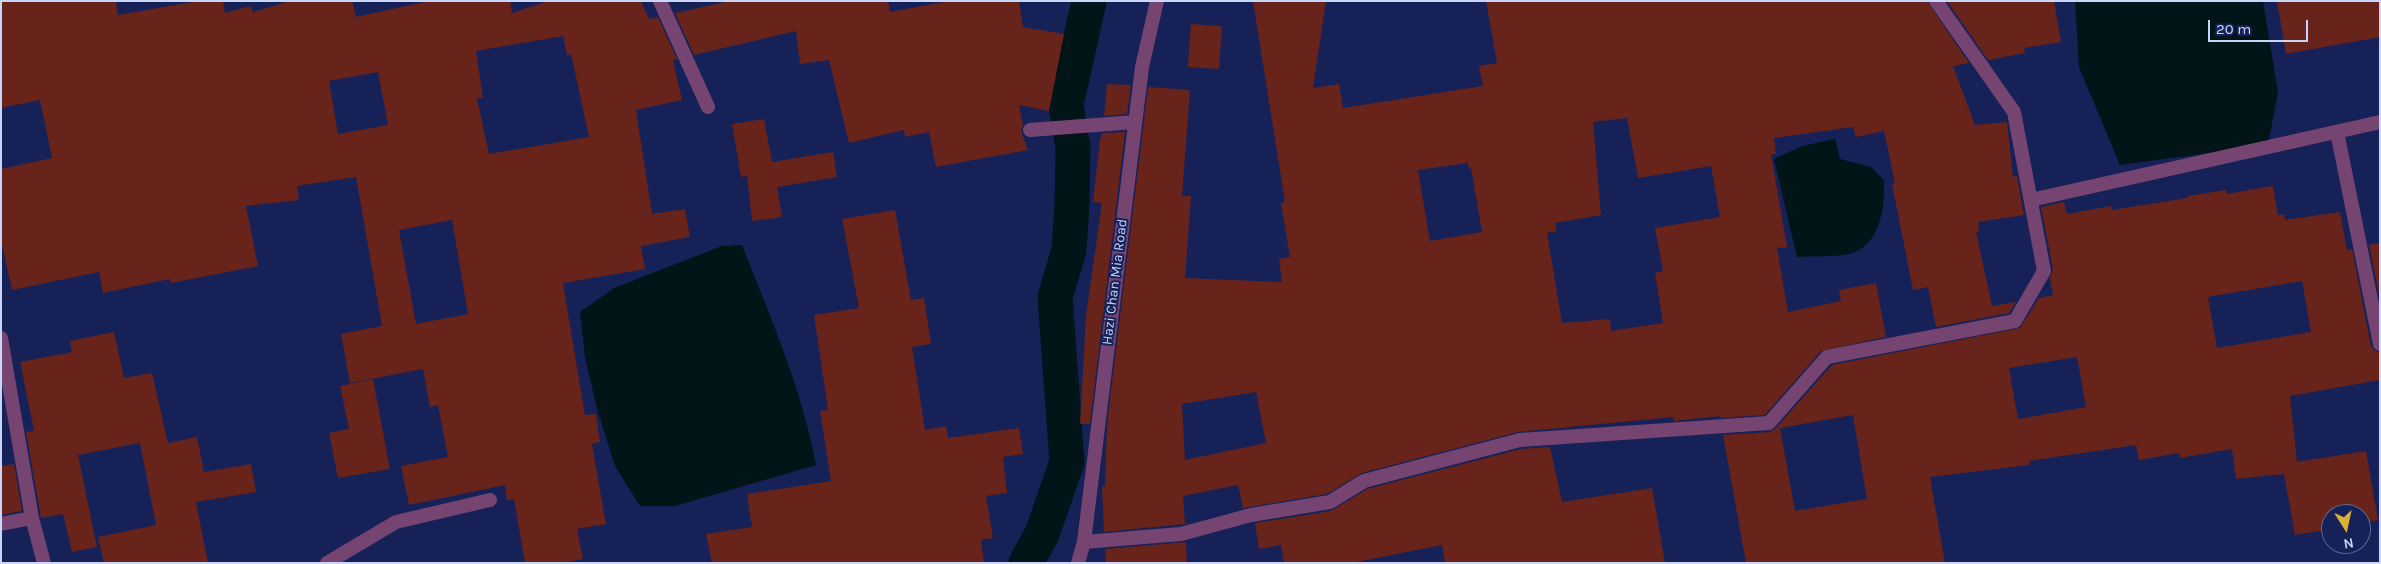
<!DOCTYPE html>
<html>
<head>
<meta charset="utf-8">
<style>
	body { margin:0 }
	#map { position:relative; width:2381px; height:564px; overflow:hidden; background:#162158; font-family:Karla,sans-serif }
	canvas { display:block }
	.frame { position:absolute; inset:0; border:2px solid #c9d6f9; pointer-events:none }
	.north { position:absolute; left:2321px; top:504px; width:50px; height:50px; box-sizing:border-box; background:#162158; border:1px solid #5e6998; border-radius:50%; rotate:170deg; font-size:14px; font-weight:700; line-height:20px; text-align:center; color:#c9d6f9 }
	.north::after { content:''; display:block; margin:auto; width:18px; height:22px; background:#dbb233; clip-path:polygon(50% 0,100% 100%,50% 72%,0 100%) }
	.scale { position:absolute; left:2208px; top:20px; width:100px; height:22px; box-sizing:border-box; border:2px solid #c9d6f9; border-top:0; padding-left:6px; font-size:15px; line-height:18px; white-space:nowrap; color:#c9d6f9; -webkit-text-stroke:4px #162158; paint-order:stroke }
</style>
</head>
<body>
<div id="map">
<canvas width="2381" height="564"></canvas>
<div class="frame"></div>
<div class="north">N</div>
<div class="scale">20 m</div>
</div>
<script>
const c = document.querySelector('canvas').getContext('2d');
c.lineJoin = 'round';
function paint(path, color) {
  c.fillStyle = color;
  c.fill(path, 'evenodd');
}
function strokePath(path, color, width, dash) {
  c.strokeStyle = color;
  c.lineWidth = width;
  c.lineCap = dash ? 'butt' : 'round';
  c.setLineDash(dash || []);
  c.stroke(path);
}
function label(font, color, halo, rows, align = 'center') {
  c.font = font + ' Karla,sans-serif';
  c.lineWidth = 4;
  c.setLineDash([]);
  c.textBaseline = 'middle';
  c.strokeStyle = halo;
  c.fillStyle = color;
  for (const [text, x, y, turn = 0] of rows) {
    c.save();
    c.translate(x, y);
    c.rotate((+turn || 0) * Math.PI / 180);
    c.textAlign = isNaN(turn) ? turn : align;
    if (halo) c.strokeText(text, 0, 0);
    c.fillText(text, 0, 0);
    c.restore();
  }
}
const water = new Path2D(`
	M 2075,1 L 2263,1 L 2278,92 L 2268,145 L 2120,165 L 2079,67 Z
	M 1835,139 L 1840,159 L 1871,167 L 1884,180 C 1885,209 1880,250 1844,255 C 1829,257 1813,256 1797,257 L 1774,159 L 1802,146 Z
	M 742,245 C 770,316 802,389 816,465 L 675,506 L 640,506 L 615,466 L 597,409 L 585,357 L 580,312 L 614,288 L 722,246 Z`);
const canal = new Path2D(`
	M 1026,563 L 1042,534 L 1067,462 L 1055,297 L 1069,250 L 1072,205 L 1073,148 L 1066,105 L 1089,1`);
const building = new Path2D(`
	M 1,1 L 116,1 L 118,15 L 199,1 L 223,1 L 225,13 L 251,6 L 253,12 L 290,1 L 352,1 L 356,17 L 429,1 L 510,1 L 512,13 L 548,1 L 641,1 L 649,19 L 658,17 L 677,59 L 673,60 L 682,100 L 636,110 L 652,214 L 685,209 L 690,237 L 641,246 L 645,269 L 563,283 L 585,415 L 596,414 L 600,442 L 592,444 L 606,524 L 577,529 L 583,559 L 562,563 L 525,563 L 514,499 L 507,500 L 505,485 L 409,505 L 401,466 L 448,457 L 438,405 L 430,407 L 423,369 L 350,383 L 341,334 L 382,326 L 356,177 L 297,186 L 299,200 L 246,206 L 258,266 L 171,283 L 170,279 L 103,293 L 99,272 L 12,290 L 1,240 L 1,169 L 52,158 L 40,100 L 1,108 ZM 563,36 L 567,55 L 571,54 L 589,137 L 489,154 L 477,98 L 483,98 L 476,51 ZM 378,72 L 388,125 L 338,134 L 329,81 ZM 452,220 L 468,314 L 416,324 L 399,230 Z
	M 730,1 L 888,1 L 890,12 L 950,1 L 1019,1 L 1023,27 L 1064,34 L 1049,111 L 1019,105 L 1023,125 L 1021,131 L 1028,150 L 936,167 L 929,132 L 905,137 L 904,130 L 849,143 L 829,60 L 800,64 L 796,31 L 694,55 L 675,13 Z
	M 1253,1 L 1326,1 L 1313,88 L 1339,84 L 1343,108 L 1483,86 L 1479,66 L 1497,63 L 1486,1 L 1927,1 L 1969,63 L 1953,66 L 1975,125 L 2007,122 L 2013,177 L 2017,176 L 2024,215 L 1978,222 L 1979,231 L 1976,232 L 1992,306 L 2016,302 L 2009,313 L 1936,327 L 1928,287 L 1913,290 L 1892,184 L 1895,183 L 1884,131 L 1856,137 L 1853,127 L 1774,138 L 1776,154 L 1771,154 L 1787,247 L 1777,248 L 1788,312 L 1841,301 L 1839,290 L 1876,283 L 1886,337 L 1821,351 L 1765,415 L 1720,418 L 1720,416 L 1674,421 L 1673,417 L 1518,432 L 1362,473 L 1327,494 L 1243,508 L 1238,485 L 1183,496 L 1185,524 L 1104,532 L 1102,487 L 1105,486 L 1107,424 L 1148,87 L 1190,90 L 1182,196 L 1191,196 L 1185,278 L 1282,282 L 1279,259 L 1290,257 L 1281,203 L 1285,202 ZM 1627,118 L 1638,178 L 1711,166 L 1720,217 L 1655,228 L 1663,271 L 1655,273 L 1663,323 L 1611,331 L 1610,319 L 1562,323 L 1547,233 L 1557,231 L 1555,223 L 1601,215 L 1593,122 ZM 1468,163 L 1469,169 L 1471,168 L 1482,232 L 1430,241 L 1418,170 ZM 1256,392 L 1266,443 L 1185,460 L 1182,404 Z
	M 1947,1 L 2054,1 L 2061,42 L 2024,48 L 2025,53 L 1988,60 Z
	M 2277,1 L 2380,1 L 2380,37 L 2286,54 Z
	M 1191,24 L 1222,26 L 1219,69 L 1188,67 Z
	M 1107,84 L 1131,85 L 1127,114 L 1104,116 Z
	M 764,119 L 772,162 L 833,152 L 837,177 L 777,187 L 782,217 L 752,221 L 747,176 L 741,177 L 732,124 Z
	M 1125,132 L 1090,424 L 1080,424 L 1086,316 L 1102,203 L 1093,202 L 1100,140 L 1102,133 Z
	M 2273,186 L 2278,215 L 2284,214 L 2285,220 L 2340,212 L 2347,250 L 2352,249 L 2371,346 L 2374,350 L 2380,353 L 2380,380 L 2290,396 L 2297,462 L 2366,451 L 2378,520 L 2361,523 L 2361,514 L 2331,514 L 2331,529 L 2295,535 L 2284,474 L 2236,479 L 2232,449 L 2180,458 L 2179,453 L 2139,460 L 2136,445 L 2029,461 L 2029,465 L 1930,477 L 1945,563 L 1746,563 L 1723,435 L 1770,432 L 1775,429 L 1832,365 L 2020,328 L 2039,298 L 2053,295 L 2050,278 L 2053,269 L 2041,207 L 2064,202 L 2067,214 L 2111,206 L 2112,210 L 2188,198 L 2188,196 L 2226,190 L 2227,194 ZM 2302,281 L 2311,332 L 2217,348 L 2208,297 ZM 2077,357 L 2086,407 L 2018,419 L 2009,368 ZM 1853,415 L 1867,499 L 1795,511 L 1780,428 Z
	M 895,210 L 911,300 L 924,298 L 931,344 L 912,347 L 925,430 L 946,426 L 948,438 L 1019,428 L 1023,454 L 1003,457 L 1007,493 L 986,496 L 993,538 L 981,540 L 984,563 L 712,563 L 706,534 L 752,527 L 747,494 L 831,481 L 820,411 L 828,410 L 814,315 L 859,308 L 842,219 Z
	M 2380,243 L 2380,299 L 2369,245 Z
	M 114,332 L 124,378 L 152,373 L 168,443 L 197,437 L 204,472 L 251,464 L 256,492 L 196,502 L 208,563 L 104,563 L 98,537 L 156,525 L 140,443 L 78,455 L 97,547 L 72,552 L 63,514 L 41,518 L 26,432 L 34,431 L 20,362 L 72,352 L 70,341 Z
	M 373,379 L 390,469 L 338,478 L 329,433 L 349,429 L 340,386 Z
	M 1550,447 L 1562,502 L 1652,488 L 1665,563 L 1445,563 L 1442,545 L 1352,563 L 1284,563 L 1281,545 L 1259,549 L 1255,523 L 1331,511 L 1367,489 L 1521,449 Z
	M 14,464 L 22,511 L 1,515 L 1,466 Z
	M 1186,542 L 1187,563 L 1106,563 L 1105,549 Z`);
const minor = new Path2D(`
	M 660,1 L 708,107
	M 1030,130 L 1135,122
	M 2337,132 L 2380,344
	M 2031,200 L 2380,122
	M 1,338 L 32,518 L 44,563
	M 1,524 L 32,518
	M 1084,542 L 1181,534 L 1251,515 L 1330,502 L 1364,481 L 1520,440 L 1769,423 L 1827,357 L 2015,321 L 2044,271 L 2014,112 L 1936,1
	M 327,563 L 396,522 L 490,500`);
const tertiary = new Path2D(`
	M 1078,563 L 1084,542 L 1142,67 L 1157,1`);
const streetNames = [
	["Hazi Chan Mia Road",1115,282,-83]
];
paint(water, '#011518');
strokePath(canal, '#011518', 35);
paint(building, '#68231b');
strokePath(minor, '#754471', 14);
strokePath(tertiary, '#754471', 14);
label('14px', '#c9d6f9', '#162158', streetNames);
</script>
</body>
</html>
